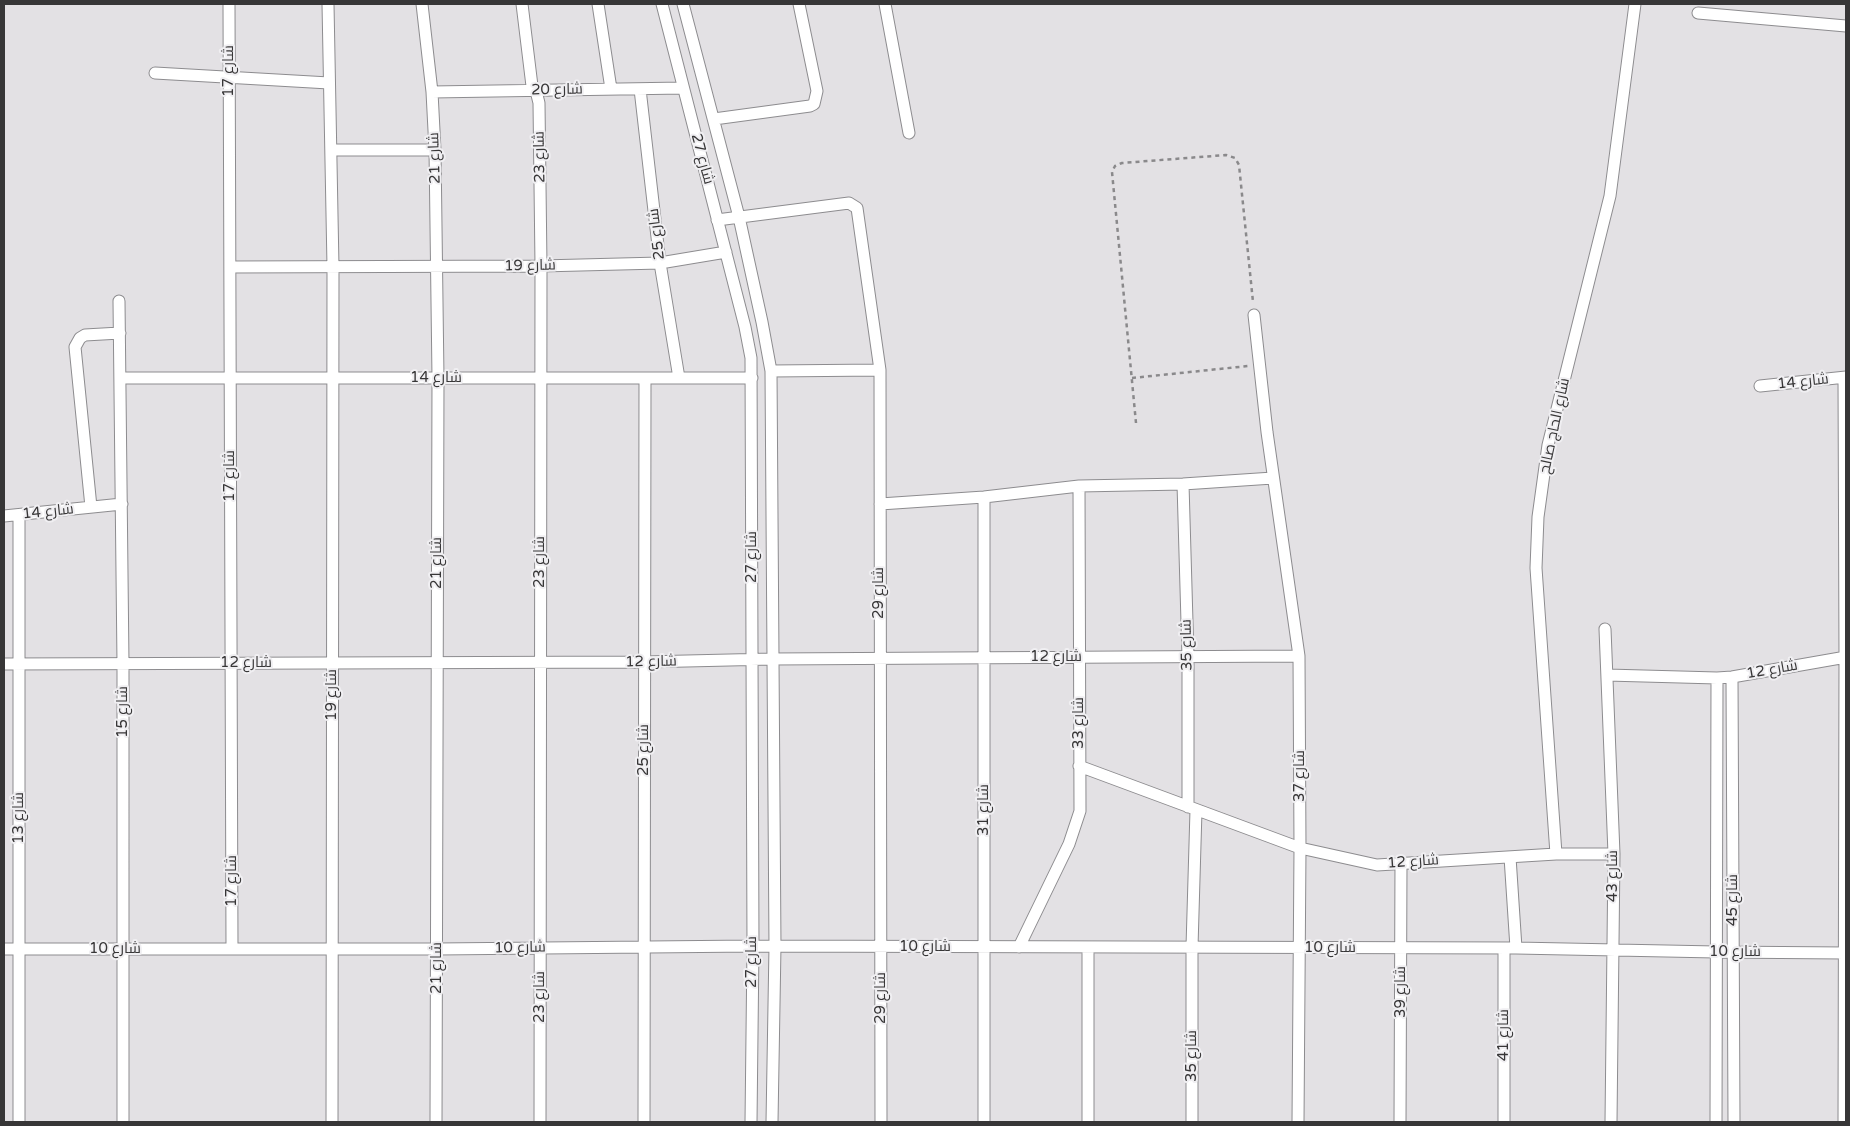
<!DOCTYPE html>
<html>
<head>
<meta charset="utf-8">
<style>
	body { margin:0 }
	#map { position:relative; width:1850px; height:1126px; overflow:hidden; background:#e3e1e4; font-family:"Varela Round",sans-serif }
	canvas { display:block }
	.frame { position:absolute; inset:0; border:5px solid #373637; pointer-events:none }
</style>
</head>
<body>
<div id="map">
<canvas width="1850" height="1126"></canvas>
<div class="frame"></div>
</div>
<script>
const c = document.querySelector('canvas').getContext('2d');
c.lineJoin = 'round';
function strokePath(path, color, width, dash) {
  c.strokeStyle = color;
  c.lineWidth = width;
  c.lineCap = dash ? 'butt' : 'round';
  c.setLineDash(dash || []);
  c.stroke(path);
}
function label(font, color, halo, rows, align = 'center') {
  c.font = font + ' "Varela Round",Cairo,sans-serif';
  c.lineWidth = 4;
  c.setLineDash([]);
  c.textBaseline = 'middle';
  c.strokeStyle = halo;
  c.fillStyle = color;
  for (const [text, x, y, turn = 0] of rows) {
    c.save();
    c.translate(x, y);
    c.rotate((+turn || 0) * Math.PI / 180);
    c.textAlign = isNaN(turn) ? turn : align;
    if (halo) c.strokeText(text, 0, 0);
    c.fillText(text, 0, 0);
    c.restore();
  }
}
const path = new Path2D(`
	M 1132,378 L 1248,366
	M 1136,423 L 1112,172 L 1115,166 L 1122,163 L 1226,155 L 1235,158 L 1239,165 L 1253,302`);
const street = new Path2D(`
	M 229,4 L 232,948
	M 328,4 L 333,267 L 332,1122
	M 422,4 L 432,92 L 435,150 L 438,378 L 436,1122
	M 522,4 L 532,86 L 536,91 L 539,103 L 541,266 L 540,1122
	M 598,4 L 611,89
	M 662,4 L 745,327 L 751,358 L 753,946 L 751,1122
	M 683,4 L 739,217 L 762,322 L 771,371 L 775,946 L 772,1122
	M 885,4 L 909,133
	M 1698,13 L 1846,26
	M 155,73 L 329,83
	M 640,89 L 660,263 L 679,378
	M 432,92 L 683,88
	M 714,119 L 810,106 L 814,104 L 817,91 L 799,4
	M 331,150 L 435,150
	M 717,220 L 849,203 L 857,208 L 880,370 L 881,1122
	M 230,267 L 541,266 L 660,263 L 726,252
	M 119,301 L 123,664 L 123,1122
	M 1254,315 L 1267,432 L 1299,656 L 1300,848 L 1298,1122
	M 771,371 L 880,370
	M 120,378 L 752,378
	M 1844,378 L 1845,657 L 1844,1122
	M 1760,386 L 1846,377
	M 1183,484 L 1188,657 L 1188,807
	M 984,497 L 984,1122
	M 880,504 L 984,497 L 1079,486 L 1183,484 L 1273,478
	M 91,507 L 75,347 L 80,338 L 85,335 L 120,333
	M 4,516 L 122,504
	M 1605,629 L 1614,854 L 1611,1122
	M 4,664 L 644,662 L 772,659 L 1299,656
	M 1607,675 L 1717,678 L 1732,677 L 1846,657
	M 1732,677 L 1734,1122
	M 1079,766 L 1300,848 L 1377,865 L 1556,854 L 1614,854
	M 1556,854 L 1536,568 L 1538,517 L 1548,445 L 1610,196 L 1635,4
	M 1510,857 L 1516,948
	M 1019,947 L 1069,844 L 1080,811 L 1079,486
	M 4,949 L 437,949 L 753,946 L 1516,948 L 1716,952 L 1846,953
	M 19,1122 L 19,515
	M 644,1122 L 645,378
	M 1088,1122 L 1088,947
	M 1192,1122 L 1192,947 L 1196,810
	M 1400,1122 L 1401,862
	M 1504,1122 L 1504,948
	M 1716,1122 L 1717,678`);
const streetNames = [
	["شارع 17",229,71,-90],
	["شارع 20",557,90,-1],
	["شارع 23",540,157,-91],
	["شارع 21",435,158,-92],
	["شارع 27",702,159,75],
	["شارع 25",657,234,-97],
	["شارع 19",530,266,-1],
	["شارع 14",436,378],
	["شارع 14",1803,382,-6],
	["شارع الحاج صالح",1555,426,-78],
	["شارع 17",230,476,-90],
	["شارع 14",48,512,-6],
	["شارع 27",752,557,-90],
	["شارع 23",540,562,-90],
	["شارع 21",437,563,-90],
	["شارع 29",879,593,-90],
	["شارع 35",1187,645,-91],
	["شارع 12",1056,657],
	["شارع 12",651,662,-1],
	["شارع 12",246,663],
	["شارع 12",1772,670,-10],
	["شارع 19",332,695,-90],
	["شارع 15",123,712,-90],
	["شارع 33",1079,723,-90],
	["شارع 25",644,750,-90],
	["شارع 37",1300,776,-90],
	["شارع 31",984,810,-90],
	["شارع 13",19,818,-90],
	["شارع 12",1413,862,-4],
	["شارع 43",1613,876,-90],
	["شارع 17",232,881,-90],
	["شارع 45",1733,900,-90],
	["شارع 10",925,947],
	["شارع 10",520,948,-1],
	["شارع 10",1330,948],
	["شارع 10",115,949],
	["شارع 10",1735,952],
	["شارع 27",752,962,-90],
	["شارع 21",437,968,-90],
	["شارع 39",1401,992,-90],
	["شارع 23",540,997,-90],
	["شارع 29",881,998,-90],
	["شارع 41",1504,1035,-90],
	["شارع 35",1192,1056,-90]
];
strokePath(street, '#8d8c8f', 13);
strokePath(path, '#8a898b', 2.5, [4, 4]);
strokePath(street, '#fff', 11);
label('15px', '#373637', '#f0eff2', streetNames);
</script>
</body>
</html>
